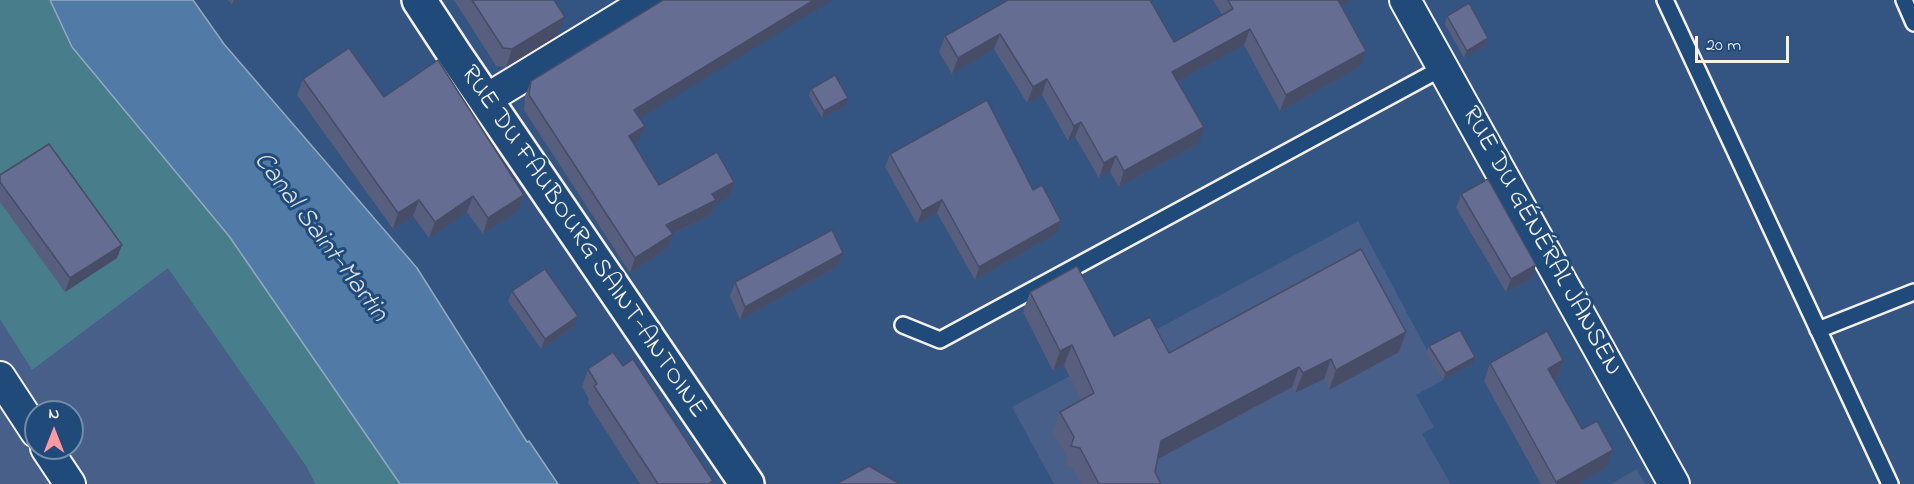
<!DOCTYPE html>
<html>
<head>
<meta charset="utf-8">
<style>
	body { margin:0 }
	#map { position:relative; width:1914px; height:484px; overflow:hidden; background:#345482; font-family:"Indie Flower",sans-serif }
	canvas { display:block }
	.north { position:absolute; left:24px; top:400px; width:60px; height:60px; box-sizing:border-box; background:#1f4a7a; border:2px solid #748da6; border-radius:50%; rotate:0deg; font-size:16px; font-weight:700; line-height:24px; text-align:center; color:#f4f1e8 }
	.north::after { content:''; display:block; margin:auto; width:21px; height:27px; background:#ff9aa2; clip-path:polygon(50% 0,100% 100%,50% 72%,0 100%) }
	.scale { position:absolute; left:1695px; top:36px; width:94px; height:27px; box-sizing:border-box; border:3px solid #f4f1e8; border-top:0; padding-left:8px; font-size:18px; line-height:21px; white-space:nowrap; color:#f4f1e8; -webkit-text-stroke:4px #1f4a7a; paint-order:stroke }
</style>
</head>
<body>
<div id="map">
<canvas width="1914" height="484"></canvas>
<div class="north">N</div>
<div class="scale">20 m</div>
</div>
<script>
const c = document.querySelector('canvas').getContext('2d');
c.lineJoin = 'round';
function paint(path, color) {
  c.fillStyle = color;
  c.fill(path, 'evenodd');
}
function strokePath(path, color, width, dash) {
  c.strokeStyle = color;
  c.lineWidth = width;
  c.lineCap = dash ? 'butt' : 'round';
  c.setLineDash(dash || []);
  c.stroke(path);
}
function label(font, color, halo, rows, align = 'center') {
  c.font = font + ' "Indie Flower",sans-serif';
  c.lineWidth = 6;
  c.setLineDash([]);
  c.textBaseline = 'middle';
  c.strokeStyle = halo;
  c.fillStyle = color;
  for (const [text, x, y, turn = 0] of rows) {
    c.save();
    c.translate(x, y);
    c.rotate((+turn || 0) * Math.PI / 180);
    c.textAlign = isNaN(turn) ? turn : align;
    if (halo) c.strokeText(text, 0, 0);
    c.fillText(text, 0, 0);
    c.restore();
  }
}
const built = new Path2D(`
	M 0,24 L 306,466 L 315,484 L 0,484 ZM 36,412 L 72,412 L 72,448 L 36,448 Z
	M 1358,221 L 1443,380 L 1416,395 L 1434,427 L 1422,434 L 1451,484 L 1054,484 L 1012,407 Z
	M 1637,469 L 1645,484 L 1611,484 Z`);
const green = new Path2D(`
	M 0,0 L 50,0 L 72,47 L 229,236 L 400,484 L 315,484 L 306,466 L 168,268 L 32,370 L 0,319 Z`);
const water = new Path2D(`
	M 50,0 L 193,0 L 224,44 L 417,268 L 527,442 L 529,441 L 558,484 L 400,484 L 229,236 L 72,47 Z`);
const service = new Path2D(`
	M 1665,0 L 1890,484
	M 1904,0 L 1914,23
	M 903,325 L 940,340 L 1444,67
	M 1818,330 L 1914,292`);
const minor = new Path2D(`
	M 1405,0 L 1674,484
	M 485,100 L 649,0
	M 0,377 L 36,432
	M 46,448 L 70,484`);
const tertiary = new Path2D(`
	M 419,0 L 455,55 L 747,484`);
const wall = new Path2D(`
	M 228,0 L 239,0 L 232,5 Z
	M 454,0 L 554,0 L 558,35 L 506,67 L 496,66 Z
	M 1008,0 L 1174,42 L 1222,15 L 1213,0 L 1352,0 L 1341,6 L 1360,67 L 1280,111 L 1244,45 L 1178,81 L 1199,143 L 1119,187 L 1110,172 L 1099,178 L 1075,137 L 1068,141 L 1042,95 L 1027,103 L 994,49 L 952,74 L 939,52 L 945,36 Z
	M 1447,16 L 1488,38 L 1485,46 L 1464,58 L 1445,24 Z
	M 303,79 L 384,97 L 524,195 L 518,211 L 483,234 L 467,212 L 429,238 L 413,216 L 393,229 L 297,95 Z
	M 531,81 L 640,118 L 639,140 L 634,144 L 659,185 L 734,182 L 729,197 L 715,205 L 711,215 L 672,234 L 667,249 L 630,273 L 524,110 L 525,96 Z
	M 811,89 L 845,106 L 822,118 L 809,96 Z
	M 890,154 L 1033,190 L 1056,234 L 975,280 L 937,213 L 917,224 L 885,167 Z
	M 0,175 L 117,258 L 65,292 L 0,202 Z
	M 1461,194 L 1531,279 L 1506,292 L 1456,208 Z
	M 843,253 L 838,266 L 740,320 L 730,296 L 735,282 Z
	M 512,291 L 574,327 L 541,349 L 508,301 Z
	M 1030,292 L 1114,336 L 1169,353 L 1406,332 L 1399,352 L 1329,390 L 1324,379 L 1295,393 L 1292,387 L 1157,459 L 1155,472 L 1161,484 L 1081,484 L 1072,468 L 1064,466 L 1067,457 L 1052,432 L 1060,412 L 1081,400 L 1064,365 L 1053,371 L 1023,312 Z
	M 1429,346 L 1472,364 L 1443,380 L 1426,353 Z
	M 1563,360 L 1557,378 L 1554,379 L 1582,429 L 1613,450 L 1606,468 L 1578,484 L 1541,484 L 1484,381 L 1490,363 Z
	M 623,366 L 713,481 L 712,484 L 640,484 L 588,403 L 589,399 L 582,387 L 588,369 Z`);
const shadedWall = new Path2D(`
	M 234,0 L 239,0 L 232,5 Z
	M 814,0 L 832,0 L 629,125 L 634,110 Z
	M 1335,0 L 1352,0 L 1330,12 Z
	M 565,17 L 558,35 L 506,67 L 512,49 Z
	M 1250,29 L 1244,45 L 1167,87 L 1172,72 Z
	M 1000,34 L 994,49 L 952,74 L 958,58 Z
	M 1488,38 L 1485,46 L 1464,58 L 1467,51 Z
	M 1366,51 L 1360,67 L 1280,111 L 1286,95 Z
	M 1047,79 L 1042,95 L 1027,103 L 1033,87 Z
	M 848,98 L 845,106 L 822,118 L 824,111 Z
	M 1081,122 L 1075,137 L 1068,141 L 1074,126 Z
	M 645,126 L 639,140 L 624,151 L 629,136 Z
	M 1204,127 L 1199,143 L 1119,187 L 1124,171 Z
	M 1116,156 L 1110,172 L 1099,178 L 1104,163 Z
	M 734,182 L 729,197 L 715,205 L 711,215 L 661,239 L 666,225 L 712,194 Z
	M 524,195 L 518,211 L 483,234 L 488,218 Z
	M 473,196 L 467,212 L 429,238 L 435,222 Z
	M 419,200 L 413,216 L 393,229 L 398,213 Z
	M 942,200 L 937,213 L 917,224 L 922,211 Z
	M 1061,221 L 1056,234 L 975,280 L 979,267 Z
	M 673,234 L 667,249 L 630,273 L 635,258 Z
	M 122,245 L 117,258 L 65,292 L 70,278 Z
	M 843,253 L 838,266 L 740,320 L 745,307 Z
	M 1536,265 L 1531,279 L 1506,292 L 1511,279 Z
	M 578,316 L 574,327 L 541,349 L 545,339 Z
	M 1406,332 L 1399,352 L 1329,390 L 1336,370 Z
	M 1072,345 L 1064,365 L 1053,371 L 1060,351 Z
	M 1475,357 L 1472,364 L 1443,380 L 1446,373 Z
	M 1331,359 L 1324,379 L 1295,393 L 1303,373 Z
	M 1563,360 L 1557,378 L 1542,387 L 1548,369 Z
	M 1299,367 L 1292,387 L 1154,461 L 1161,441 Z
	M 1613,450 L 1606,468 L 1578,484 L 1556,484 L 1556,482 Z`);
const building = new Path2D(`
	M 472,0 L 554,0 L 565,17 L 512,49 L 503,48 Z
	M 663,0 L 814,0 L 634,110 L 645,126 L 629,136 L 659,185 L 717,152 L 734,182 L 712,194 L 716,200 L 666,225 L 673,234 L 635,258 L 529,95 L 531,81 Z
	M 1008,0 L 1150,0 L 1174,42 L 1233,9 L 1228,0 L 1338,0 L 1366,51 L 1286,95 L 1250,29 L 1172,72 L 1204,127 L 1124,171 L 1116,156 L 1104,163 L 1081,122 L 1074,126 L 1047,79 L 1033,87 L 1000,34 L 958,58 L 945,36 Z
	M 1469,3 L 1488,38 L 1467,51 L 1447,16 Z
	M 349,48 L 384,97 L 438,60 L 524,195 L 488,218 L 473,196 L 435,222 L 419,200 L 398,213 L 303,79 Z
	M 835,75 L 848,98 L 824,111 L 811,89 Z
	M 987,100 L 1033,190 L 1042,185 L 1061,221 L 979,267 L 942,200 L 922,211 L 890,154 Z
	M 49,144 L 122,245 L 70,278 L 0,182 L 0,175 Z
	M 1488,179 L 1536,265 L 1511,279 L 1461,194 Z
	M 832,230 L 843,253 L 745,307 L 735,282 Z
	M 1361,249 L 1406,332 L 1336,370 L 1331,359 L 1303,373 L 1299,367 L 1161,441 L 1155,472 L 1161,484 L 1099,484 L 1080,448 L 1071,446 L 1074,437 L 1060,412 L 1094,393 L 1072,345 L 1060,351 L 1030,292 L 1077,266 L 1114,336 L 1150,317 L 1169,353 Z
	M 545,269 L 578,316 L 545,339 L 512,291 Z
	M 1460,330 L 1475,357 L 1446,373 L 1429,346 Z
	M 1547,331 L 1563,360 L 1548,369 L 1582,429 L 1597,421 L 1613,450 L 1556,482 L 1490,363 Z
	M 613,352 L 623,366 L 633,359 L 713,481 L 708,484 L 658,484 L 594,386 L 597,384 L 588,369 Z
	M 869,466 L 900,484 L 836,484 Z`);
const streetNames = [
	["RUE DU GÉNÉRAL JANSEN",1540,242,61],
	["RUE DU FAUBOURG SAINT-ANTOINE",582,243,56]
];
const waterNames = [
	["Canal Saint-Martin",319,238,53]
];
paint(built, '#475f89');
paint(green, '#487d8b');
paint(water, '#517ba6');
strokePath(water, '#92aac0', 1.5);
strokePath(service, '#f4f1e8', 20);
strokePath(minor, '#f4f1e8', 34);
strokePath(tertiary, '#f4f1e8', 38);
strokePath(service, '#1f4a7a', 15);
strokePath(minor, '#1f4a7a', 30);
strokePath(tertiary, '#1f4a7a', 33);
paint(wall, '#575e7e');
paint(shadedWall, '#474c67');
paint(building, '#656d93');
strokePath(building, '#474c67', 1.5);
label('26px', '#f4f1e8', '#1f4a7a', streetNames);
label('italic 27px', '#dcdfde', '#1f4a7a', waterNames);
</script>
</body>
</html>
